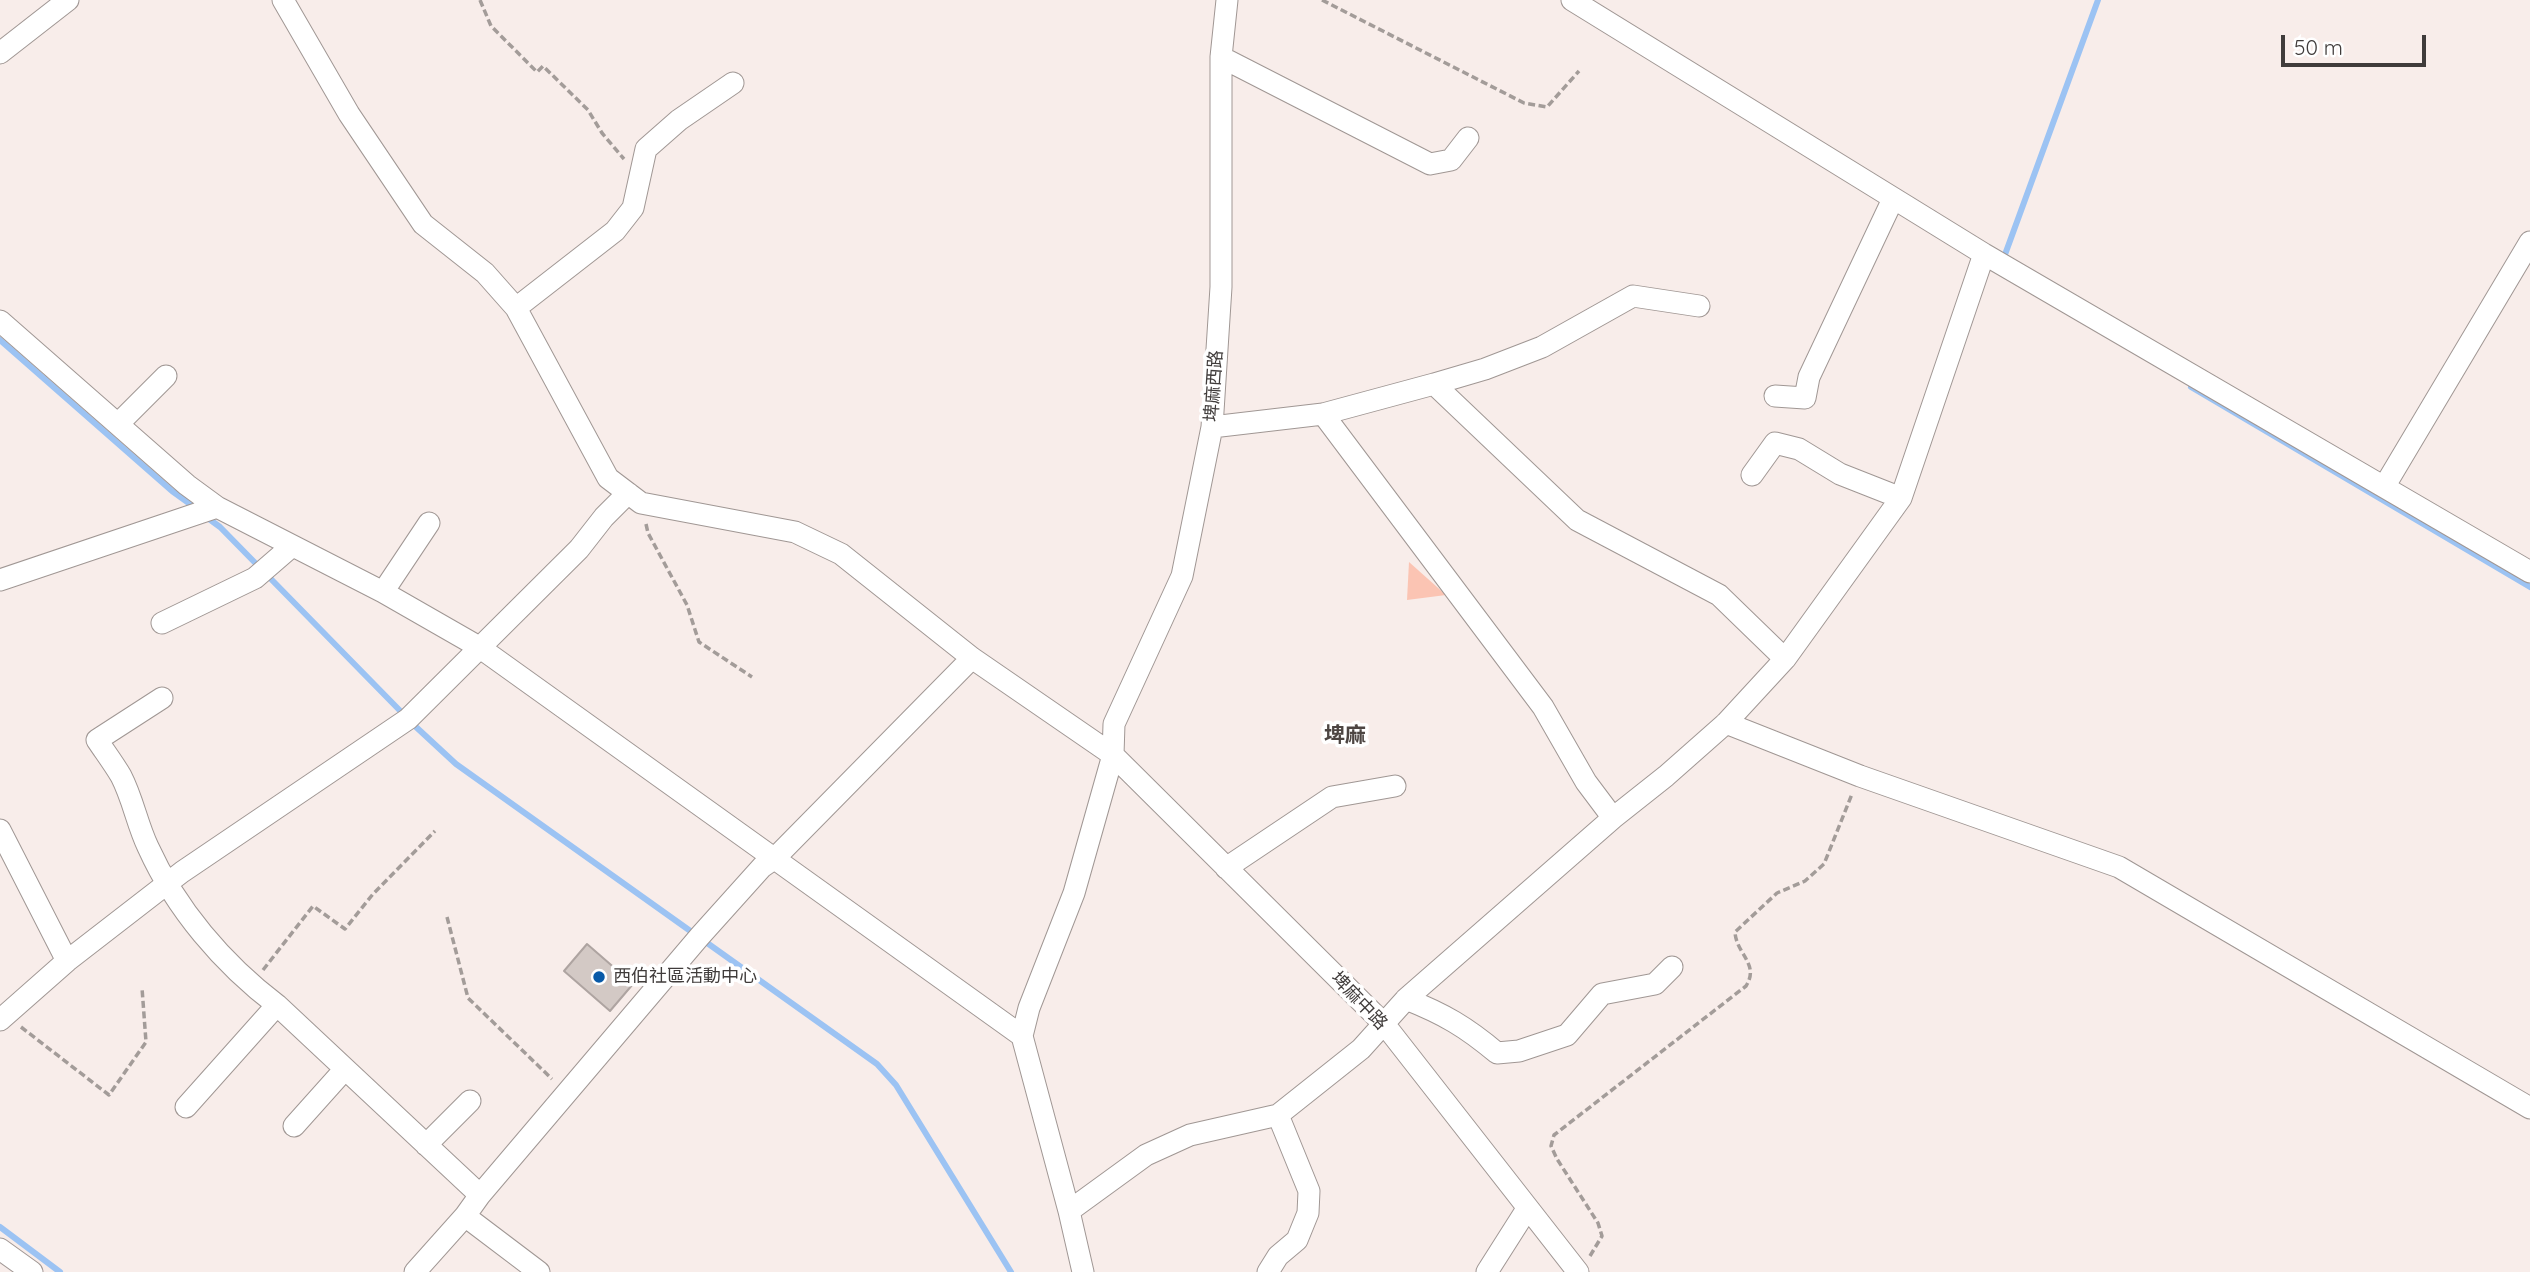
<!DOCTYPE html>
<html>
<head>
<meta charset="utf-8">
<style>
	body { margin:0 }
	#map { position:relative; width:2530px; height:1272px; overflow:hidden; background:#f8edea; font-family:Quicksand,sans-serif }
	canvas { display:block }
	.scale { position:absolute; left:2281px; top:35px; width:145px; height:32px; box-sizing:border-box; border:4px solid #403c3b; border-top:0; padding-left:9px; font-size:21px; line-height:24px; white-space:nowrap; color:#403c3b; -webkit-text-stroke:5px #fff; paint-order:stroke }
</style>
</head>
<body>
<div id="map">
<canvas width="2530" height="1272"></canvas>
<div class="scale">50 m</div>
</div>
<script>
const c = document.querySelector('canvas').getContext('2d');
c.lineJoin = 'round';
function paint(path, color) {
  c.fillStyle = color;
  c.fill(path, 'evenodd');
}
function strokePath(path, color, width, dash) {
  c.strokeStyle = color;
  c.lineWidth = width;
  c.lineCap = dash ? 'butt' : 'round';
  c.setLineDash(dash || []);
  c.stroke(path);
}
function label(font, color, halo, rows, align = 'center') {
  c.font = font + ' Quicksand,"Noto Sans TC",sans-serif';
  c.lineWidth = 7;
  c.setLineDash([]);
  c.textBaseline = 'middle';
  c.strokeStyle = halo;
  c.fillStyle = color;
  for (const [text, x, y, turn = 0] of rows) {
    c.save();
    c.translate(x, y);
    c.rotate((+turn || 0) * Math.PI / 180);
    c.textAlign = isNaN(turn) ? turn : align;
    if (halo) c.strokeText(text, 0, 0);
    c.fillText(text, 0, 0);
    c.restore();
  }
}
const green = new Path2D(`
	M 1409,562 L 1446,595 L 1407,600 Z`);
const stream = new Path2D(`
	M 2003,260 L 2098,0
	M 0,340 L 172,491 L 197,509
	M 2191,387 L 2530,587
	M 205,516 L 220,527 L 416,727 L 456,764 L 877,1064 L 896,1085 L 1011,1272
	M 0,1227 L 60,1272`);
const building = new Path2D(`
	M 587,944 L 633,984 L 610,1011 L 564,971 Z`);
const path = new Path2D(`
	M 480,0 L 491,26 L 537,72 L 543,66 L 588,110 L 602,133 L 624,159
	M 1322,0 L 1524,103 L 1547,107 L 1579,71
	M 646,524 L 648,533 L 687,605 L 699,642 L 752,677
	M 447,917 L 468,998 L 552,1079
	M 263,970 L 313,906 L 345,929 L 373,894 L 435,831
	M 21,1027 L 109,1095 L 146,1042 L 142,988
	M 1590,1256 L 1602,1236 L 1598,1223 L 1557,1159 L 1551,1146 L 1554,1135 L 1746,986 C 1760,964 1736,954 1735,932 L 1777,893 L 1805,881 L 1824,864 L 1852,794`);
const minor = new Path2D(`
	M 283,0 L 349,114 L 423,224 L 485,273 L 516,308 L 608,478 L 641,503 L 795,532 L 841,554 L 972,658 L 1113,755 L 1385,1025 L 1578,1272
	M 1572,0 L 1984,254 L 2530,572
	M 0,53 L 68,0
	M 1221,57 L 1430,164 L 1451,160 L 1468,138
	M 516,308 L 615,231 L 633,208 L 646,149 L 679,120 L 733,83
	M 0,321 L 187,485 L 217,507 L 383,592 L 479,647 L 1022,1036
	M 1434,384 L 1485,369 L 1542,347 L 1633,296 L 1699,306
	M 1775,396 L 1805,398 L 1809,377 L 1893,199
	M 1323,414 L 1543,707 L 1586,782 L 1613,818
	M 118,424 L 166,376
	M 1212,427 L 1323,414 L 1434,384 L 1577,520 L 1719,595 L 1785,659
	M 1752,475 L 1775,443 L 1799,449 L 1840,474 L 1901,498
	M 2384,487 L 2530,242
	M 0,580 L 217,507
	M 383,592 L 429,523
	M 162,623 L 255,578 L 292,546
	M 162,698 L 97,740 C 105,752 114,764 121,776 C 133,799 137,824 148,847 C 176,909 223,964 277,1005 L 480,1195
	M 1726,723 L 1860,776 L 2119,867 L 2530,1108
	M 0,830 L 67,961
	M 1226,868 L 1332,797 L 1395,786
	M 1406,999 C 1444,1014 1466,1027 1497,1053 L 1519,1051 L 1567,1035 L 1602,994 L 1655,984 L 1672,967
	M 0,1020 L 67,961 L 182,872 L 408,719 L 579,549 L 604,517 L 628,493
	M 186,1107 L 277,1005
	M 294,1126 L 345,1069
	M 426,1145 L 470,1101
	M 1069,1211 L 1146,1155 L 1190,1135 L 1278,1115 L 1361,1049 L 1406,999 L 1613,818 L 1666,776 L 1726,723 L 1785,659 L 1901,498 L 1984,254
	M 465,1216 L 539,1272
	M 0,1249 L 32,1272
	M 415,1272 L 465,1216 L 480,1195 L 700,936 L 762,867 L 775,858 L 972,658
	M 1083,1272 L 1069,1211 L 1022,1036 L 1029,1008 L 1074,893 L 1113,755 L 1114,724 L 1182,576 L 1212,427 L 1221,287 L 1221,57 L 1227,0
	M 1268,1272 L 1278,1256 L 1297,1240 L 1308,1213 L 1309,1191 L 1278,1115
	M 1487,1272 L 1527,1209`);
const markers = [
	[599,977,7,"#095aa8"]
];
const streetNames = [
	["埤麻西路",1214,386,-86],
	["埤麻中路",1359,1001,46]
];
const poiNames = [
	["西伯社區活動中心",613,977]
];
const quarterNames = [
	["埤麻",1345,736]
];
paint(green, '#fbc4b3');
strokePath(stream, '#9cc3f3', 6);
paint(building, '#d3c9c5');
strokePath(building, '#aea4a1', 2);
strokePath(minor, '#a09794', 23);
strokePath(path, '#a39c99', 3.5, [7, 3.5]);
strokePath(minor, '#fff', 21);
for (const [x, y, r, color] of markers) {
  const dot = new Path2D();
  dot.arc(x, y, r, 0, 2 * Math.PI);
  c.fillStyle = color;
  c.fill(dot);
  strokePath(dot, '#fff', 2.5);
}
label('18px', '#403c3b', '#fff', streetNames);
label('18px', '#403c3b', '#fff', poiNames, 'left');
label('bold 21px', '#4d4542', '#fff', quarterNames);
</script>
</body>
</html>
